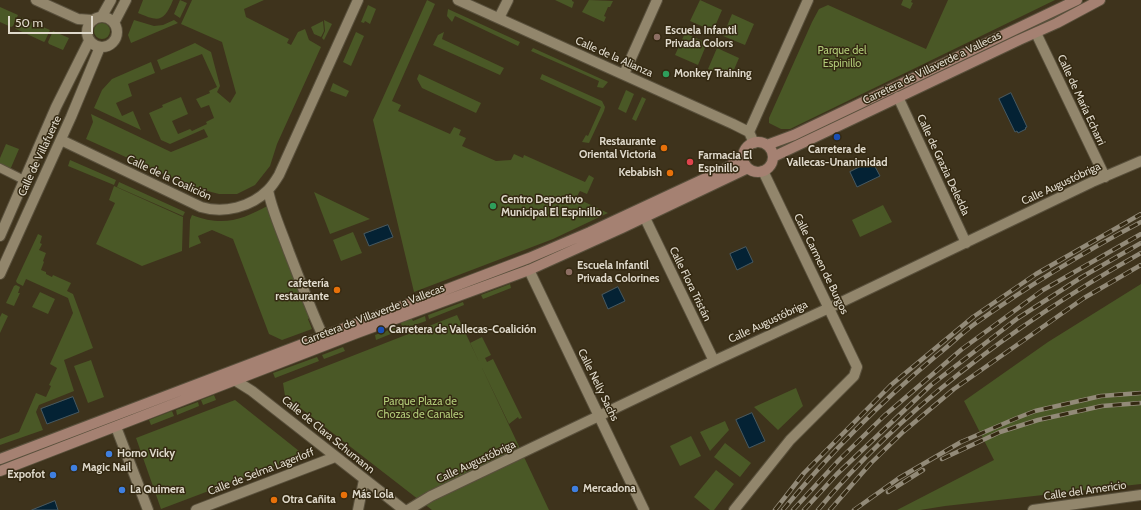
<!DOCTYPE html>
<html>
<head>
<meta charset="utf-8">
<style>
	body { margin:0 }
	#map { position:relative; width:1141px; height:510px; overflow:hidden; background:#3e331c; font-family:Cabin,sans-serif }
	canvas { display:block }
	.scale { position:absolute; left:8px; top:16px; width:85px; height:18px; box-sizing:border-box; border:2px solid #e0dacc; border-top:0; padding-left:5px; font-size:12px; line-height:14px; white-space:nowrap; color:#e0dacc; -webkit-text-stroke:3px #342912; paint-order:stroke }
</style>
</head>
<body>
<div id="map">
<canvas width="1141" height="510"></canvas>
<div class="scale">50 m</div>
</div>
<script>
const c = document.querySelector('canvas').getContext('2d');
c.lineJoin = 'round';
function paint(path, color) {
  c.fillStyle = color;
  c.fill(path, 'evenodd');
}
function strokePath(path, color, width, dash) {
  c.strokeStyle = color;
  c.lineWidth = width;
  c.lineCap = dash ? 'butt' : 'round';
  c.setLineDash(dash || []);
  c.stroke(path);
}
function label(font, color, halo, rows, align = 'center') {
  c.font = font + ' Cabin,sans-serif';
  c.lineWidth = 3;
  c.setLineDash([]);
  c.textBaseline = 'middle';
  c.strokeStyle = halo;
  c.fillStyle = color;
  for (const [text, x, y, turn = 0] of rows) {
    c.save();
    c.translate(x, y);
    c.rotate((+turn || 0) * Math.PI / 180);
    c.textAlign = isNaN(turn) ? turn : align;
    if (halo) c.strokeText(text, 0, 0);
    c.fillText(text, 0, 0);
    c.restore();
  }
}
const green = new Path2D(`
	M 143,0 L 173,0 C 164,22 159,22 138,13 Z
	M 180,0 L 187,3 L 180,18 L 174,14 Z
	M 192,0 L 264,0 L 244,9 L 246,17 L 289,39 L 287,43 L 291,45 L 298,32 L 305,29 L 309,40 L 321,47 L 277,144 L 270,166 L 255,185 L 237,194 L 219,194 L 192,187 L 86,139 L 93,122 L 91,114 L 171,152 L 208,137 L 204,129 L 170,144 L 161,140 L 149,113 L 163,107 L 162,105 L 181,97 L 188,114 L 172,121 L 178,134 L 190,129 L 192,131 L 207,124 L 206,122 L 214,118 L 209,105 L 201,108 L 196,99 L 210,93 L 209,91 L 217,87 L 202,54 L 161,70 L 157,60 L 195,43 L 211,52 L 220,86 L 217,92 L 230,103 L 236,93 L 222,42 L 181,24 Z
	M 427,0 L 435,4 L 392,101 L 401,105 L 398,111 L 450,134 L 454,127 L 461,130 L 459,135 L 466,138 L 462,146 L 496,161 L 511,160 L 514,154 L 523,158 L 524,155 L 585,182 L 589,175 L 594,178 L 587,194 L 580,191 L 576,198 L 608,213 L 553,239 L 414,292 L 373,120 Z
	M 555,0 L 572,0 L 572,1 L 574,2 L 572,8 Z
	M 589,0 L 613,1 L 610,7 L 608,7 L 604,16 L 606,17 L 604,22 L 582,12 Z
	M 700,0 L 722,10 L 713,31 L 690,21 Z
	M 903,0 L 912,0 L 911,2 L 913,3 L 910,9 L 901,5 Z
	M 948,0 L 1055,0 L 790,129 L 781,129 L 769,123 L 769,118 L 812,22 L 819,9 L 828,5 L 926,49 Z
	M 368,5 L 376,9 L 370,24 L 365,21 L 364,23 L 361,22 Z
	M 0,7 L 18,15 L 13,26 L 11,27 L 0,22 Z
	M 448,9 L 520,42 L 518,46 L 455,16 L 452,22 L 447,16 Z
	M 732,14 L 754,24 L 745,45 L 723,36 Z
	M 20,17 L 50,30 L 45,41 L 44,42 L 16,29 L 15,28 Z
	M 134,20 L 154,26 L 163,25 L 174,20 L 178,23 L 131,43 L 128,35 Z
	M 324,20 L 332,24 L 324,40 L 322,38 L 325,31 Z
	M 323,21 L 324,31 L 321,37 L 314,34 L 311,27 Z
	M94 31a8 8 0 1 1 16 0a8 8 0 1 1-16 0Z
	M 53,31 L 69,38 L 63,50 L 49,44 L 48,42 Z
	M 356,32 L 364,36 L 351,66 L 343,62 Z
	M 444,32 L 442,39 L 504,68 L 500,75 L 433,45 L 438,35 Z
	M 685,33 L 707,43 L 698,65 L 675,55 Z
	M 533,48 L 608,82 L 603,88 L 597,87 L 599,81 L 531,51 Z
	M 717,48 L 739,58 L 730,79 L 708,69 Z
	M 151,62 L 155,73 L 128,84 L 132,96 L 116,103 L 122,116 L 133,111 L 141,130 L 94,108 L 102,90 L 112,79 Z
	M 419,74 L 481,103 L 476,113 L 422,88 L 417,79 Z
	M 542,74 L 602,101 L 605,107 L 604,111 L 589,143 L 582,142 L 586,135 L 588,136 L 601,107 L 540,79 Z
	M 333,83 L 349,91 L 346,97 L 330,91 Z
	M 626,90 L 634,94 L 626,113 L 618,109 Z
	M 642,97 L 646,99 L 636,121 L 632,119 Z
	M 6,144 L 19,149 L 10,170 L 0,166 L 0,158 Z
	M 70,160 L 116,180 L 114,185 L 68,166 Z
	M 119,182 L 185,212 L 183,216 L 117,187 Z
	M 114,186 L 183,217 L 182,251 L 142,266 L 96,244 L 115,203 L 109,200 Z
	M 314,192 L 370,219 L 330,234 Z
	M 269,205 L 310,318 L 308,319 L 312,329 L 282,340 L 269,334 L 233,239 L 212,230 L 198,236 L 201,243 L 189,248 L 190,220 L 192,215 C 223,227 242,220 269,205 Z
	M 883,205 L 892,222 L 860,237 L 852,220 Z
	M 353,232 L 362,253 L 341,261 L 333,240 Z
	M 38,234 L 42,236 L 40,243 L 42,244 L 39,250 L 46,253 L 43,261 L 44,262 L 41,270 L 46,272 L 46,274 L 52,277 L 53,275 L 71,283 L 67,291 L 73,294 L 93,348 L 64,360 L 74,391 L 39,405 L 36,412 L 43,430 L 0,445 L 0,439 L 19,432 L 36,393 L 46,397 L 51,386 L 49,385 L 57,368 L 50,364 L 73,313 L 68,298 L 26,279 L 23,286 L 17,283 L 16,281 Z
	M 510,284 L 511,288 L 483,299 L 481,295 Z
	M 1141,284 L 1141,484 L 945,506 L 920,510 L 897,510 L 994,460 L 964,401 L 1048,342 Z
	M 16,285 L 20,287 L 18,293 L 20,293 L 14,306 L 6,303 L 14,286 Z
	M 40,292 L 55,299 L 48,314 L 32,307 Z
	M 463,302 L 464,305 L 429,319 L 428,315 Z
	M 2,313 L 8,316 L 0,333 L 0,317 Z
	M 457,315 L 549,510 L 432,510 L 285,396 L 283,383 Z
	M 425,316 L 426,321 L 403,329 L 400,321 L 411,317 L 413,321 Z
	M 397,327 L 398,331 L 376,340 L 375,335 Z
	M 482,337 L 491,355 L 485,358 L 487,362 L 493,359 L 522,418 L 519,419 L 518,417 L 509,424 L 470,343 Z
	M 343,347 L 345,351 L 324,359 L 322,355 Z
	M 317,357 L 319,361 L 275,378 L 273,373 Z
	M 91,360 L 104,397 L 88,403 L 74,366 Z
	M 796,388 L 803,406 L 778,430 L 754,407 Z
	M 214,395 L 216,400 L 203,405 L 201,400 Z
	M 235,400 L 304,455 L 161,509 L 136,438 Z
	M 198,402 L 199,406 L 177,415 L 176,410 Z
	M 172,411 L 174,416 L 151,425 L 149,420 Z
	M 725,421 L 729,430 L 710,451 L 700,432 Z
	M 691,436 L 701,456 L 680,466 L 670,446 Z
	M 725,443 L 751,463 L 740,477 L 714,457 Z
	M 716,470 L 734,484 L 714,510 L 710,510 L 694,497 Z`);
const water = new Path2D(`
	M 1011,93 L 1027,127 L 1025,128 L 1026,129 L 1018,133 L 1017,131 L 1015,132 L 999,99 Z
	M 872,161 L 880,176 L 857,187 L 850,172 Z
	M 388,225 L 393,237 L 369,246 L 364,234 Z
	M 746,247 L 753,262 L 737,270 L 730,254 Z
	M 618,287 L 625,301 L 608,309 L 602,295 Z
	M 73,397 L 79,412 L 47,424 L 41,409 Z
	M 752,413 L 765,441 L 749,448 L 736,420 Z
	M 55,501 L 58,510 L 32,510 Z`);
const pedestrian = new Path2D(`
	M 0,168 L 24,180`);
const minor = new Path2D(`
	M 36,0 L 78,19 L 92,20
	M 458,0 L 733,124 L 749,132 L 754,143
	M 102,16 L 111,0
	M87 32a15 15 0 1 1 30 0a15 15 0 1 1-30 0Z
	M 499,18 L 508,0
	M 114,23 L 126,0
	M 1036,33 L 1105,177
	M 624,74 L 657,0
	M 898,97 L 966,243
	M 749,132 L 808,0
	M 61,140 L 201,207 C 224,214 251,207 268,190 C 272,186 276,180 279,175 L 358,0
	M 268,190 C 272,211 282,232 289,252 C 300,280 310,308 323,336
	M 645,218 L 714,361
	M 0,236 L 56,107 L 89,41
	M 529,270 L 644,510
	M 0,274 L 71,117 L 100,47
	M 236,381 L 252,391 L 404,510
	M 116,427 L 148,510
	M 196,510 L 335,457
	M 358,510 L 364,480
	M 408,510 L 431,496 L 714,361 L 829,308 L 1092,182 L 1141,161
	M 734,510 L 790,440 L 854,376 L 857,367 L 763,171`);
const tertiary = new Path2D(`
	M 1033,510 L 1141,495`);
const secondary = new Path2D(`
	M743 157a15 15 0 1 1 30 0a15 15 0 1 1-30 0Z
	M 767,145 L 794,135 L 1077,0
	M 773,157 L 1019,40 L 1057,23 L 1100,0
	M 0,459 L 529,258 L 590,232 L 723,170 L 743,158
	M 0,471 L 357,333 L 529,270 L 622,228 L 748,168`);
const rail = new Path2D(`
	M 942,459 L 1000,432 L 1038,420 L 1102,406 L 1141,403
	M 888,492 L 923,470
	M 775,510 L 804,473 L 891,385 L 973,317 L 1036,274 L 1141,214
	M 783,510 C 829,454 881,402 936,356 C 950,345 962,333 976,323 C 1028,286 1084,252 1141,222
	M 793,510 L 839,460 L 884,416 L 962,349 L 1043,290 L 1141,234
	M 804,510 L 837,474 L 931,385 L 1018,318 L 1082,277 L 1141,243
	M 818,510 C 907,403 1020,321 1141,253
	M 830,510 L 870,464 L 903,432 L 954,389 L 1084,298 L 1141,265
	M 854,510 L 899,478 L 961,442 L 1017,418 L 1035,411 L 1101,396 L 1141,393`);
const markers = [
	[657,37,4,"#8d6e63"],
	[666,74,4,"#2e9e5b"],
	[837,137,4,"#1a4fb4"],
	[664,148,4,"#e8710a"],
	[690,162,4,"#e0444e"],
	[670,173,4,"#e8710a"],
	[493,206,4,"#2e9e5b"],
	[569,272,4,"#8d6e63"],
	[337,290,4,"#e8710a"],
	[381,330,4,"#1a4fb4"],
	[109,454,4,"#3f7fe0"],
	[74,468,4,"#3f7fe0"],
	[53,475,4,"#3f7fe0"],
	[575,489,4,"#3f7fe0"],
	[122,490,4,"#3f7fe0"],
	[344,495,4,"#e8710a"],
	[274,500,4,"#e8710a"]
];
const poiNames = [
	["Escuela Infantil",665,31],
	["Privada Colors",665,44],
	["Monkey Training",674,74],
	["Restaurante",656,142,"right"],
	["Oriental Victoria",656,155,"right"],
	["Carretera de",837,150,"center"],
	["Vallecas-Unanimidad",837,163,"center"],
	["Farmacia El",698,156],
	["Espinillo",698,169],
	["Kebabish",662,173,"right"],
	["Centro Deportivo",501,200],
	["Municipal El Espinillo",501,213],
	["Escuela Infantil",577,266],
	["Privada Colorines",577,279],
	["cafetería",329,284,"right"],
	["restaurante",329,297,"right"],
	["Carretera de Vallecas-Coalición",389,330],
	["Horno Vicky",117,454],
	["Magic Nail",82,468],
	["Expofot",45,475,"right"],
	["Mercadona",583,489],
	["La Quimera",130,490],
	["Más Lola",352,495],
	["Otra Cañita",282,500]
];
const parkNames = [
	["Parque del",842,51],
	["Espinillo",842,64],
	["Parque Plaza de",420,402],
	["Chozas de Canales",420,415]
];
const streetNames = [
	["Calle de la Alianza",614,57,24],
	["Carretera de Villaverde a Vallecas",932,68,-26],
	["Calle de María Echarri",1081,100,65],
	["Calle de Villafuerte",40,156,-65],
	["Calle de Grazia Deledda",943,165,65],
	["Calle de la Coalición",169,178,25],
	["Calle Augustóbriga",1061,184,-25],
	["Calle Carmen de Burgos",821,264,64],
	["Calle Flora Tristán",690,284,64],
	["Carretera de Villaverde a Vallecas",373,315,-21],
	["Calle Augustóbriga",768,322,-25],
	["Calle Nelly Sachs",598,385,64],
	["Calle de Clara Schumann",328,435,39],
	["Calle Augustóbriga",476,462,-25],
	["Calle de Selma Lagerloff",261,472,-21],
	["Calle del Americio",1085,491,-8]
];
paint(green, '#4a5826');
paint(water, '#042234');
strokePath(water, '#465962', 1);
strokePath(pedestrian, '#59503c', 10);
strokePath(minor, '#59503c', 12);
strokePath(tertiary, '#59503c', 12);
strokePath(secondary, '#59503c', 12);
strokePath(pedestrian, '#92866c', 8);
strokePath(minor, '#92866c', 10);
strokePath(tertiary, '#92866c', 10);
strokePath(secondary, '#a58172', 10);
strokePath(rail, '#928a78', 4.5);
strokePath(rail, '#342912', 3, [9]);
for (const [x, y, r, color] of markers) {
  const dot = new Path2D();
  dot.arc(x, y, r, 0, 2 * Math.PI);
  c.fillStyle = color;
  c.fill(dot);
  strokePath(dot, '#342912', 1.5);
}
label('bold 11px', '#e0dacc', '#342912', poiNames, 'left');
label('11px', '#b1ca78', '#342912', parkNames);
label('11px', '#e0dacc', '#342912', streetNames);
</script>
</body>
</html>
